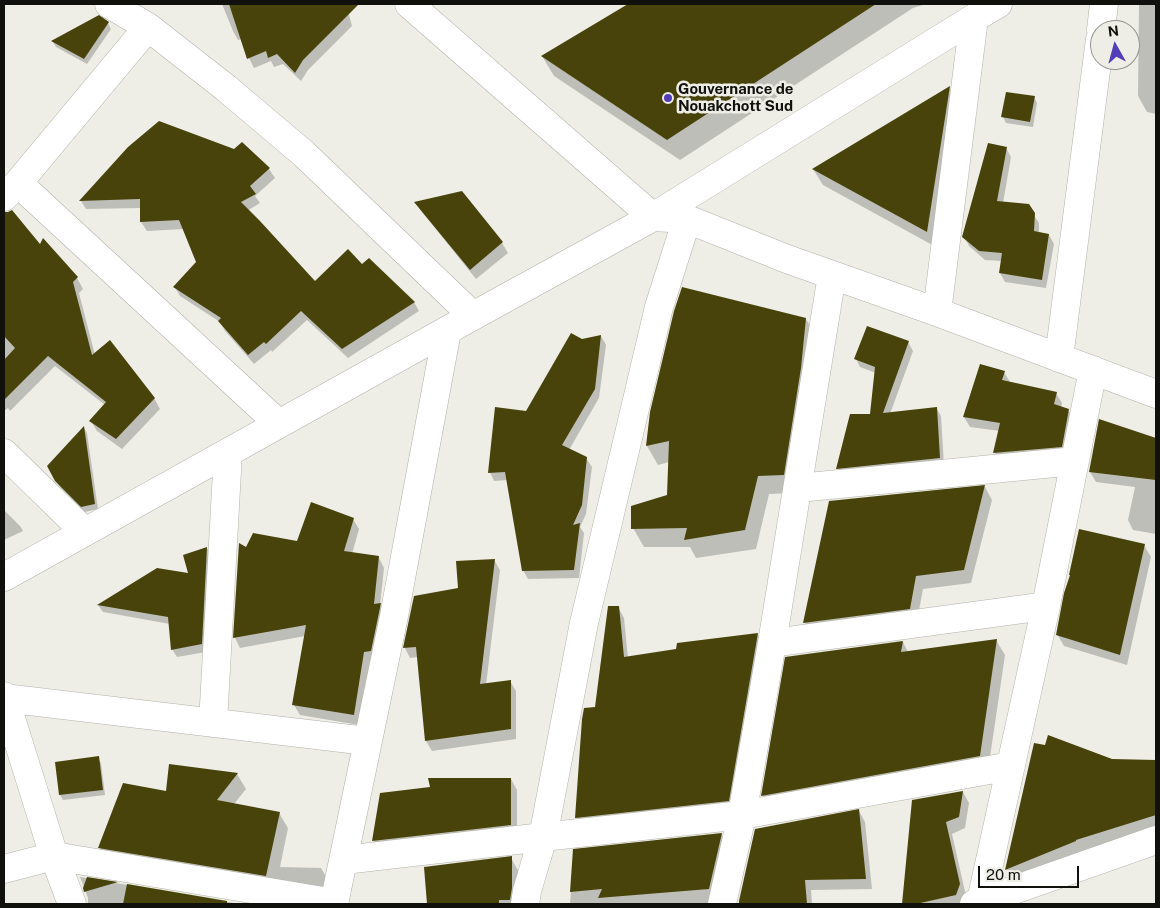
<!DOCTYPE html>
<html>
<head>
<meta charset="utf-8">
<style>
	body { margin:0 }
	#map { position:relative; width:1160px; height:908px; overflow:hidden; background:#eeeee6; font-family:"Public Sans",sans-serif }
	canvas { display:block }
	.frame { position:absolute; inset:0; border:5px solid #10100d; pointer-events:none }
	.north { position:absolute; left:1090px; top:20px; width:50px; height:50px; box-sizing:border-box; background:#eeeee6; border:1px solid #95958f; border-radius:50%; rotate:353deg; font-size:14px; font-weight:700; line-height:20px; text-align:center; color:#10100d }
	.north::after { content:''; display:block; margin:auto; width:18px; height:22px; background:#523fb7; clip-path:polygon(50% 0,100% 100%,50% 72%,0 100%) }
	.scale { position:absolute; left:978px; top:866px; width:101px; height:22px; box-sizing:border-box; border:2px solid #10100d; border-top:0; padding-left:6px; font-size:15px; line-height:18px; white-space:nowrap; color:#10100d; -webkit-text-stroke:4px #eeeee6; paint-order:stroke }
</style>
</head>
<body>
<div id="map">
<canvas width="1160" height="908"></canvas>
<div class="frame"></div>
<div class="north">N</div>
<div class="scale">20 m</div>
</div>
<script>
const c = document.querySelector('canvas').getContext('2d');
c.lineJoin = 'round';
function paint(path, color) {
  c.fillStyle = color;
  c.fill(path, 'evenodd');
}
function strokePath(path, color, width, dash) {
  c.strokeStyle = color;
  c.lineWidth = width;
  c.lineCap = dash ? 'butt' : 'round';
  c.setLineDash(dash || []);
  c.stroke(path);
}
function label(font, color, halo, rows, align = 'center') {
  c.font = font + ' "Public Sans",sans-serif';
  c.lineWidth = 5;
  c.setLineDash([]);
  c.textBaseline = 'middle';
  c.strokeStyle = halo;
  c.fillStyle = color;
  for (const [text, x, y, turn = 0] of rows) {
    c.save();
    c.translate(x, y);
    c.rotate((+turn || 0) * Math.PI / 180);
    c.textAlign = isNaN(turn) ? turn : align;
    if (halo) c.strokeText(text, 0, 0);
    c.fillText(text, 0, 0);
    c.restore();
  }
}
const shadow = new Path2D(`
	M 222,4 L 346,4 L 352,26 L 308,70 L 301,81 L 283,64 L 274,67 L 271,61 L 254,68 L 249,58 L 242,39 L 238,40 L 233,31 Z
	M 631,4 L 926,4 L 913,8 L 680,160 L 554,76 L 542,56 Z
	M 1139,4 L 1156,4 L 1156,114 L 1147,112 L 1138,96 Z
	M 99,17 L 108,23 L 111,29 L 87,64 L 56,47 L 53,42 Z
	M 949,88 L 958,103 L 936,247 L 823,185 L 813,169 Z
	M 1034,97 L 1037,103 L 1033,127 L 1006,123 L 1003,117 Z
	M 242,143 L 269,169 L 275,178 L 255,196 L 260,203 L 247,211 L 315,283 L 362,266 L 414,302 L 419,311 L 348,358 L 307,320 L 272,352 L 271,350 L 254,364 L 225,331 L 220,322 L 180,296 L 175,287 L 197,262 L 184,229 L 147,231 L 141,222 L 141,208 L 86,209 L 81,201 L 235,151 Z
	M 1006,148 L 1011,157 L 1003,203 L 1028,206 L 1039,223 L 1039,233 L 1049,235 L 1054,244 L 1046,288 L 1005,282 L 1000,273 L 1002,261 L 985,260 L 969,246 L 964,236 Z
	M 461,193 L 502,243 L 508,253 L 476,279 L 422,212 L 416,203 Z
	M 4,213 L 8,213 L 40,247 L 43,240 L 77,278 L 83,289 L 79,293 L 95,355 L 154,398 L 160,409 L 122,449 L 97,431 L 91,421 L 105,405 L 55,366 L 10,411 L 8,408 L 4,411 Z
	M 806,319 L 817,338 L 794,493 L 769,494 L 756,549 L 696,558 L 690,547 L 644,547 L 633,528 L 668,496 L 669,462 L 658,465 L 647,446 L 651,412 Z
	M 601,336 L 606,345 L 599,398 L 569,450 L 586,458 L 592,467 L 586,514 L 580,527 L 584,533 L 579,578 L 528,579 L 523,570 L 508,480 L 494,481 L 490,472 L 527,412 L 581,341 Z
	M 908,342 L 913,351 L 890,414 L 936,408 L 941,416 L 944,466 L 842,476 L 837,468 L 871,415 L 876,373 L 860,367 L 856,359 Z
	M 1004,372 L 1010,382 L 1056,393 L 1062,403 L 1061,408 L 1068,410 L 1074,420 L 1067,456 L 1000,463 L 995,453 L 1000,431 L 970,427 L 964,417 Z
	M 1100,421 L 1156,440 L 1156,534 L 1133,530 L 1128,520 L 1135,487 L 1096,482 L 1090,472 Z
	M 84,428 L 87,433 L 98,509 L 85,512 L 60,487 L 49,467 Z
	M 985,487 L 992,500 L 971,583 L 923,589 L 917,621 L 812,636 L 805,623 L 830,502 Z
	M 4,510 L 20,526 L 23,531 L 4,540 Z
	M 353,519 L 359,529 L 352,554 L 379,558 L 384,568 L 380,605 L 386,614 L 376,661 L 370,662 L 359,725 L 300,715 L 294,705 L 305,636 L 240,648 L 235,638 L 240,545 L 247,549 L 297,543 Z
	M 1144,545 L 1151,557 L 1127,665 L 1064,646 L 1057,634 Z
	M 207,548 L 211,556 L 206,652 L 177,657 L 172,649 L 170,624 L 103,612 L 98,605 L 190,575 Z
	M 494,560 L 500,570 L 486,685 L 510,681 L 516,691 L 516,739 L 432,751 L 426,741 L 418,657 L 410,658 L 405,648 L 415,598 L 460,589 Z
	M 618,607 L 624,618 L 628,658 L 757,635 L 763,645 L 734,811 L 582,828 L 576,817 L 596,708 Z
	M 996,640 L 1005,655 L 988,771 L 771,810 L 763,795 L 903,642 L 908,652 Z
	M 98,758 L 101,763 L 105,795 L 63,800 L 60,795 Z
	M 1111,760 L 1156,761 L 1156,834 L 1015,886 L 1006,869 Z
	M 237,774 L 246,789 L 234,804 L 279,813 L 288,828 L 280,867 L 321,868 L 330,884 L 329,900 L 108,863 L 100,847 L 167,792 Z
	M 511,779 L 517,790 L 517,836 L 380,852 L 373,841 Z
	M 963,792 L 969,803 L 965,828 L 952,834 L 966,896 L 963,904 L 903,904 L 913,801 Z
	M 859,811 L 865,822 L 872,889 L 811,890 L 812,904 L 740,904 L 740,901 Z
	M 721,834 L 730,849 L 709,904 L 570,904 L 574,851 Z
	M 511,858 L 519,872 L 519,904 L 428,904 L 425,868 Z
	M 80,877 L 240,904 L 88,904 L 88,898 Z`);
const building = new Path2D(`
	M 229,4 L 359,4 L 303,60 L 295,73 L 277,54 L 268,58 L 266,51 L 247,59 Z
	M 628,4 L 876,4 L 667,140 L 541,56 Z
	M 99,15 L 109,22 L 84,59 L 51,41 Z
	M 950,86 L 927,232 L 812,169 Z
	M 1006,92 L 1035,96 L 1030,122 L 1001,117 Z
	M 159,121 L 234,149 L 242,142 L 270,168 L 250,186 L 256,194 L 241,202 L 260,221 L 315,281 L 348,249 L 362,264 L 369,258 L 415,302 L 342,349 L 301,311 L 266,344 L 264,342 L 248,355 L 218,321 L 221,318 L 173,287 L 196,262 L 179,220 L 140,222 L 140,199 L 79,201 L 128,147 Z
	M 988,143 L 1007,147 L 997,201 L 1029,204 L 1035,213 L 1034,231 L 1049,234 L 1042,280 L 999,273 L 1002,253 L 979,251 L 962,237 Z
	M 462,191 L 503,242 L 470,270 L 414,202 Z
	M 12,210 L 40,244 L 43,238 L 78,277 L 73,282 L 92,355 L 110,340 L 155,398 L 116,439 L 89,421 L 106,402 L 48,356 L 4,400 L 4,360 L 15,348 L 4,336 L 4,212 L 8,212 Z
	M 682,287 L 806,318 L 801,368 L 784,475 L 758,476 L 745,530 L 684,540 L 687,528 L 631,529 L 631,506 L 667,495 L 669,441 L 646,446 L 650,412 L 674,311 Z
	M 867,326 L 909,341 L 883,413 L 937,407 L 940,458 L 836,469 L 850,414 L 870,414 L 875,367 L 854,359 Z
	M 571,333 L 582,339 L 601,335 L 595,389 L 562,445 L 587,457 L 582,505 L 573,525 L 580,523 L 574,570 L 522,571 L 505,472 L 488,473 L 495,407 L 526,411 Z
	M 980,364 L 1005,371 L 1002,380 L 1057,392 L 1054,404 L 1069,409 L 1062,447 L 993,453 L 1000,423 L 963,417 Z
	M 1099,419 L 1156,438 L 1156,480 L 1089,472 Z
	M 84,426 L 95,504 L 81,507 L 55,481 L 47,466 Z
	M 985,485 L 964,570 L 916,576 L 910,609 L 803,623 L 829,501 Z
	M 311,502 L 354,518 L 344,551 L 379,556 L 374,604 L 381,603 L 371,651 L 364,652 L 354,715 L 292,705 L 306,625 L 233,638 L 239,543 L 246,547 L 253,533 L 297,541 Z
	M 1079,529 L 1145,544 L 1120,655 L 1056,635 L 1064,593 L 1070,575 L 1069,575 Z
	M 207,547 L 202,644 L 171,650 L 168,617 L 97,605 L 157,568 L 188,573 L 183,555 Z
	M 495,559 L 480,684 L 511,680 L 511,729 L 425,741 L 416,647 L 403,648 L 414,596 L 458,588 L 456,561 Z
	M 608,606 L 619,606 L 624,657 L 676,649 L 677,643 L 758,633 L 729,801 L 575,818 L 582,719 L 584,708 L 595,707 Z
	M 997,639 L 980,756 L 761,796 L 785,657 L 903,641 L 901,652 Z
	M 1048,735 L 1112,759 L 1156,760 L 1156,815 L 1076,840 L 1076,841 L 1005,870 L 1034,743 L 1045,745 Z
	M 99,756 L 103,790 L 59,795 L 55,762 Z
	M 169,764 L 238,773 L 217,800 L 280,812 L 266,876 L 98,848 L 123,783 L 166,791 Z
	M 428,778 L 511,778 L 511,825 L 372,841 L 380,793 L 430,787 Z
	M 963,791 L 959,817 L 946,822 L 960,884 L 956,895 L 916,904 L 902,904 L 912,800 Z
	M 859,809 L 866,879 L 805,880 L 807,904 L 739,904 L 739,901 L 755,829 Z
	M 722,833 L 709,889 L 598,898 L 602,889 L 570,892 L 573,849 Z
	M 512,856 L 512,888 L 510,900 L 499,900 L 499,904 L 427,904 L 424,867 Z
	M 87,877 L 118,882 L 84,892 L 83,888 Z
	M 127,884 L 227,901 L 227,904 L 123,904 Z`);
const minor = new Path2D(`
	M 109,4 L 148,27
	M 409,4 L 653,217 L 687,219 L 787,259 L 937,312 L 1156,394
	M 1101,30 L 1104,4
	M 18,183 L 279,424
	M 4,197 L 18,183 L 148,27 L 226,88 L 304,154 L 473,316
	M 937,312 L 974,18
	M 1059,358 L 1100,39
	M 4,453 L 85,532
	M 798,488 L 1075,461
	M 4,577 L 473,316 L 653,217 L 974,18 L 998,4
	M 772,643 L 1046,606
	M 4,696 L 54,856 L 72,904
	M 4,698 L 367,741
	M 213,723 L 228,453
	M 344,860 L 543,837 L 742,815 L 1011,766
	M 4,869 L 54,856 L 335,903
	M 981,901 L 1046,606 L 1093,370
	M 334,904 L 394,616 L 447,331
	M 525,904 L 527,891 L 543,837 L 584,623 L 637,400 L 659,307 L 687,219
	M 722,904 L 742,815 L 772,643 L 832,275
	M 974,904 L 1156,840`);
const markers = [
	[668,98,5,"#523fb7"]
];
const poiNames = [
	["Gouvernance de",678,89],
	["Nouakchott Sud",678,106]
];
paint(shadow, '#0003');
paint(building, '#48430b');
strokePath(minor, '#b2b1aa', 29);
strokePath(minor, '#fff', 28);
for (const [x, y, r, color] of markers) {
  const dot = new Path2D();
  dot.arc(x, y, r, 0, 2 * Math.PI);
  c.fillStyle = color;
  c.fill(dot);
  strokePath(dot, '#eeeee6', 2);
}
label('bold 15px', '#10100d', '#eeeee6', poiNames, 'left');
</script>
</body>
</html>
